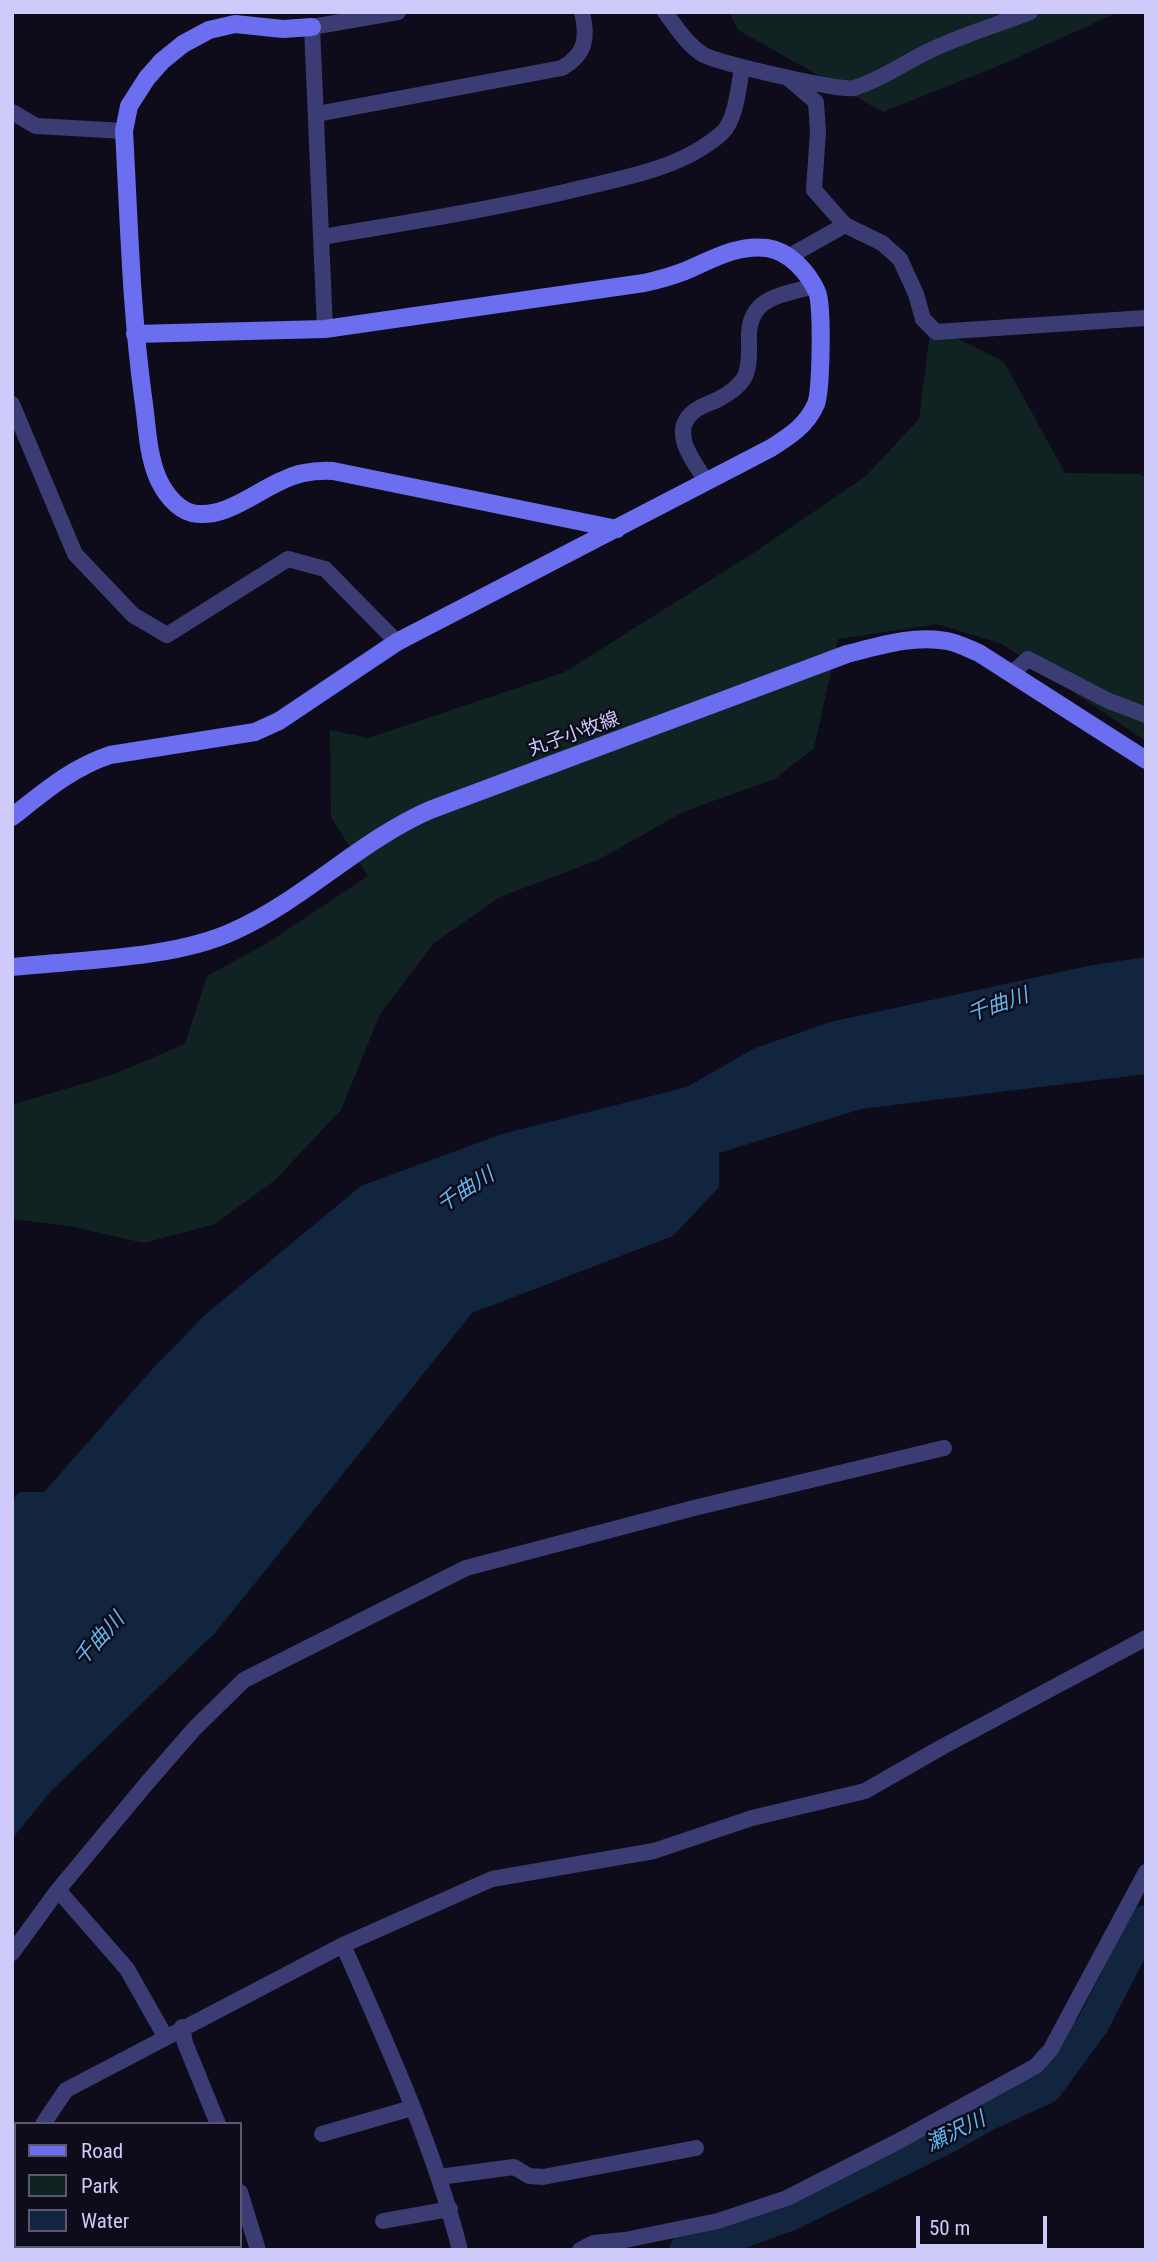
<!DOCTYPE html>
<html>
<head>
<meta charset="utf-8">
<style>
	body { margin:0 }
	#map { position:relative; width:1158px; height:2262px; overflow:hidden; background:#0e0c1a; font-family:"Roboto Condensed",sans-serif }
	canvas { display:block }
	.frame { position:absolute; inset:0; border:14px solid #cecbfa; pointer-events:none }
	.legend { position:absolute; left:14px; top:2122px; width:228px; height:126px; box-sizing:border-box; background:#0e0c1a; border:2px solid #5b5874; margin:0; padding:9px 12px; list-style:none; font-size:21px; color:#cecbfa }
	.legend li { display:flex; align-items:center; gap:14px; height:35px }
	.legend b { width:35px; border:2px solid #5b5874 }
	.scale { position:absolute; left:916px; top:2216px; width:131px; height:32px; box-sizing:border-box; border:4px solid #cecbfa; border-top:0; padding-left:9px; font-size:21px; line-height:24px; white-space:nowrap; color:#cecbfa; -webkit-text-stroke:5px #0e0c1a; paint-order:stroke }
</style>
</head>
<body>
<div id="map">
<canvas width="1158" height="2262"></canvas>
<div class="frame"></div>
<ul class="legend">
<li><b style="height:9px;background:#6c6ef0"></b>Road</li>
<li><b style="height:19px;background:#102322"></b>Park</li>
<li><b style="height:19px;background:#12253e"></b>Water</li>
</ul>
<div class="scale">50 m</div>
</div>
<script>
const c = document.querySelector('canvas').getContext('2d');
c.lineJoin = 'round';
function paint(path, color) {
  c.fillStyle = color;
  c.fill(path, 'evenodd');
}
function strokePath(path, color, width, dash) {
  c.strokeStyle = color;
  c.lineWidth = width;
  c.lineCap = dash ? 'butt' : 'round';
  c.setLineDash(dash || []);
  c.stroke(path);
}
function label(font, color, halo, rows, align = 'center') {
  c.font = font + ' "Roboto Condensed","Noto Sans JP",sans-serif';
  c.lineWidth = 5;
  c.setLineDash([]);
  c.textBaseline = 'middle';
  c.strokeStyle = halo;
  c.fillStyle = color;
  for (const [text, x, y, turn = 0] of rows) {
    c.save();
    c.translate(x, y);
    c.rotate((+turn || 0) * Math.PI / 180);
    c.textAlign = isNaN(turn) ? turn : align;
    if (halo) c.strokeText(text, 0, 0);
    c.fillText(text, 0, 0);
    c.restore();
  }
}
const green = new Path2D(`
	M 729,12 L 1119,12 L 996,67 L 883,112 L 738,30 Z
	M 931,325 L 1004,362 L 1065,473 L 1141,474 L 1146,479 L 1146,741 L 1002,644 L 937,624 L 838,639 L 814,748 L 775,779 L 685,811 L 598,860 L 500,897 L 434,943 L 380,1014 L 341,1110 L 275,1180 L 215,1224 L 144,1243 L 69,1226 L 12,1219 L 12,1105 L 112,1075 L 185,1044 L 207,976 L 266,944 L 368,876 L 331,817 L 330,730 L 368,738 L 565,672 L 755,552 L 866,476 L 919,419 Z`);
const water = new Path2D(`
	M 1146,957 L 1146,1074 L 861,1109 L 719,1153 L 719,1187 L 673,1236 L 472,1313 L 215,1633 L 51,1791 L 12,1839 L 12,1500 L 20,1492 L 44,1492 L 156,1365 L 206,1314 L 361,1186 L 502,1134 L 687,1087 L 753,1049 L 830,1022 L 1088,966 Z`);
const river = new Path2D(`
	M 685,2250 L 699,2248 L 792,2214 L 944,2139 L 987,2115 L 1046,2088 L 1093,2024 L 1146,1921`);
const street = new Path2D(`
	M 665,12 C 676,27 688,46 704,55 C 719,63 842,92 854,88 C 881,80 905,62 931,50 C 962,35 997,25 1030,12
	M 12,112 L 36,126 L 124,131
	M 317,114 L 562,68 C 586,54 588,38 582,12
	M 845,225 L 882,243 L 900,259 L 916,294 L 923,319 L 936,332 L 1146,318
	M 322,237 C 405,223 487,210 569,191 C 621,178 680,170 722,133 C 736,120 739,85 742,67
	M 788,257 L 845,225 L 814,190 L 818,132 L 816,102 L 788,78
	M 325,329 L 312,27 L 398,12
	M 12,404 L 75,554 L 133,615 L 167,635 L 288,559 L 325,569 L 397,642
	M 706,481 C 695,463 670,434 691,414 C 697,407 711,403 719,399 C 728,394 739,387 744,378 C 750,368 749,352 749,341 C 747,297 779,296 814,286
	M 1012,673 L 1028,659 L 1109,701 L 1146,715
	M 58,1890 L 127,1969 L 165,2036
	M 343,1945 C 387,2044 433,2144 460,2250
	M 12,1953 L 58,1890 L 147,1783 L 194,1729 L 244,1680 L 466,1568 L 694,1508 L 944,1448
	M 182,2027 L 185,2043 L 218,2124
	M 43,2124 L 66,2090 L 343,1945 L 492,1879 L 654,1851 L 752,1818 L 865,1791 L 942,1747 L 1146,1638
	M 322,2134 L 412,2108
	M 12,2151 L 16,2148
	M 439,2177 L 514,2167 L 529,2176 L 543,2177 L 696,2148
	M 240,2192 L 258,2250
	M 383,2221 L 450,2209
	M 12,2224 L 16,2230
	M 24,2246 L 26,2250
	M 580,2250 L 594,2243 L 625,2240 L 718,2221 L 787,2198 L 897,2142 L 1036,2066 L 1051,2049 L 1146,1872`);
const secondary = new Path2D(`
	M 312,27 L 283,29 L 235,24 L 209,30 L 183,44 L 162,61 L 147,78 L 129,106 L 124,131 C 129,220 131,309 143,397 C 147,423 147,451 157,476 C 163,491 176,509 192,513 C 223,520 254,493 281,481 C 297,473 315,470 333,471 L 617,529
	M 12,817 C 44,792 71,768 110,755 L 255,732 L 279,721 L 397,642 L 771,448 C 790,436 807,425 816,404 C 821,391 823,304 817,292 C 808,272 789,251 767,248 C 737,244 711,260 685,271 C 672,276 658,280 644,283 L 325,329 L 135,334
	M 12,967 C 79,960 174,959 234,931 C 305,899 359,841 430,810 L 847,654 C 879,646 913,635 947,641 C 958,643 969,649 979,653 L 1146,760`);
const streetNames = [
	["丸子小牧線",574,735,-20]
];
const waterNames = [
	["千曲川",998,1006,-19],
	["千曲川",466,1191,-33],
	["千曲川",100,1640,-48],
	["瀬沢川",956,2133,-26]
];
paint(green, '#102322');
paint(water, '#12253e');
strokePath(river, '#12253e', 32);
strokePath(street, '#3c3c75', 16);
strokePath(secondary, '#6c6ef0', 18);
label('19px', '#cecbfa', '#0e0c1a', streetNames);
label('italic 21px', '#63b5ef', '#0e0c1a', waterNames);
</script>
</body>
</html>
